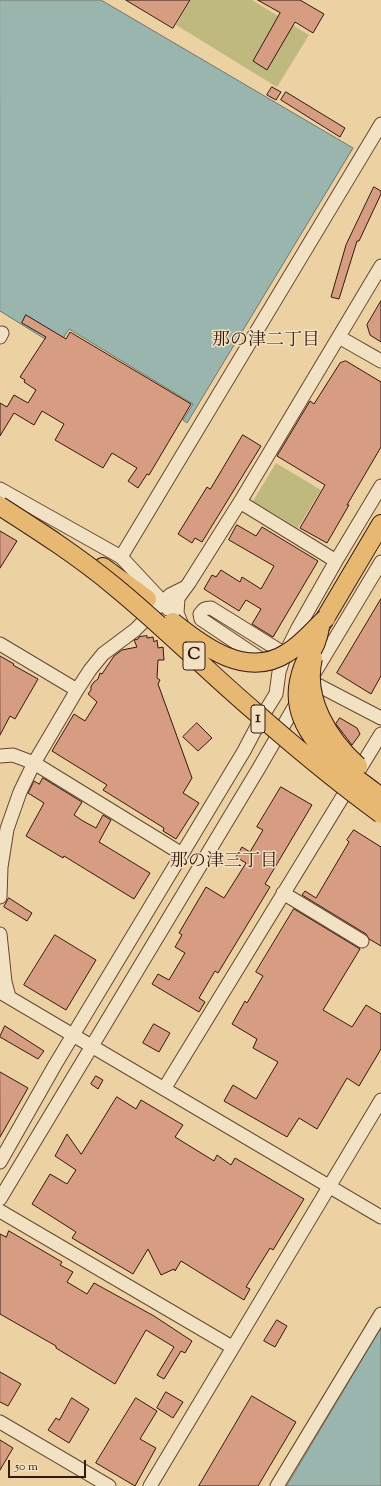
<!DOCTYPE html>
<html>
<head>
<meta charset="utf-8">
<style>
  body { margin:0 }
  #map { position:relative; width:381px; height:1486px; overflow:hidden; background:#ecd1a2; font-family:"Sorts Mill Goudy",serif }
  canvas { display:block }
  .scale { position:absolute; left:8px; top:1460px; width:78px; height:18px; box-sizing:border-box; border:2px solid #35190e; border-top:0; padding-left:5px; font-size:12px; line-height:14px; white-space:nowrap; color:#35190e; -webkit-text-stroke:3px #f3e1c3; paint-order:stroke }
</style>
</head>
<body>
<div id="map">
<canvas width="381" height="1486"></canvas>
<div class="scale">50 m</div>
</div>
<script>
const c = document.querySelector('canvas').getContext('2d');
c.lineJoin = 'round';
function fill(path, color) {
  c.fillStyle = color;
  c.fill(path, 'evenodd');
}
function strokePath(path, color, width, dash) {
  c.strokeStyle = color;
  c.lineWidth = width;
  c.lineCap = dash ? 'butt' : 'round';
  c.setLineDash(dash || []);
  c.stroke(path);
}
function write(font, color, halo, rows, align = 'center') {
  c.font = font + ' "Sorts Mill Goudy","Noto Serif JP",serif';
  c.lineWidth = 3;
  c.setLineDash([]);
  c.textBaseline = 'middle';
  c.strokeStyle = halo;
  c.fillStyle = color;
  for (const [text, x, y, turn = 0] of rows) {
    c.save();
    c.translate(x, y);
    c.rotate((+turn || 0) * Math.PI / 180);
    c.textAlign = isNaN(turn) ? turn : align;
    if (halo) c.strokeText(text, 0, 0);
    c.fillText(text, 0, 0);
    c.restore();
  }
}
const green = new Path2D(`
  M 191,0 L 252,0 L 309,35 L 277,87 L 176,25 Z
  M 276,463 L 321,490 L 298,528 L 253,501 Z`);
const water = new Path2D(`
  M 0,0 L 101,0 L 353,148 L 187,423 L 183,420 L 193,404 L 69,329 L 58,347 L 0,311 Z
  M 381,1328 L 381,1486 L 287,1486 Z`);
const building = new Path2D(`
  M 126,0 L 190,0 L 173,28 Z
  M 258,0 L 300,0 L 324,14 L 313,33 L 295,22 L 267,70 L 253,61 L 280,13 Z
  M 272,87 L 281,92 L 276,100 L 267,95 Z
  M 286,92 L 345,128 L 340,137 L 281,100 Z
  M 374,187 L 381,191 L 381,194 L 359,241 L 357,241 L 339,299 L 331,297 L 346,245 Z
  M 381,301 L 381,342 L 370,335 L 367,325 Z
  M 26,315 L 66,339 L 70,332 L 191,404 L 149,475 L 147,474 L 138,488 L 128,481 L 137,468 L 112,453 L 103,468 L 55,440 L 64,424 L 42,411 L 34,425 L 14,413 L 0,436 L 0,403 L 7,407 L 14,395 L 28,403 L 36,390 L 24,382 L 25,380 L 20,377 L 46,337 L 22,323 Z
  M 346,361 L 381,382 L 381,447 L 347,505 L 349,505 L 327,543 L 300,528 L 325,485 L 277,456 L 310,401 L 314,404 L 340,363 Z
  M 243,435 L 261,446 L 202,542 L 195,538 L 192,543 L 178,534 L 207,487 L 210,489 Z
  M 237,525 L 256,536 L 262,527 L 318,561 L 273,637 L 252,624 L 261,609 L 246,600 L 239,611 L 204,589 L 212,575 L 216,577 L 221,570 L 240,582 L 242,577 L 261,589 L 274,566 L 229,540 Z
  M 0,531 L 17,541 L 0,568 Z
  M 381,599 L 381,676 L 371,694 L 337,673 Z
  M 147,636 L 147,638 L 153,637 L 154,642 L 157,640 L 158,648 L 163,647 L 164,660 L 158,660 L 157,678 L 160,680 L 158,684 L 192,778 L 183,793 L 199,803 L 176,839 L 163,831 L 164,828 L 103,790 L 107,785 L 52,751 L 74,714 L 85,721 L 97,702 L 88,694 L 91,690 L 91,686 L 94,682 L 98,679 L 100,673 L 102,674 L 114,656 L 122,650 L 137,647 L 134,640 L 138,639 L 139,637 Z
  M 0,656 L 14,664 L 13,665 L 38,679 L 15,719 L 10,716 L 0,735 Z
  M 340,718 L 357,728 L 360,734 L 352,745 L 336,724 Z
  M 197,723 L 212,738 L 198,751 L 183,737 Z
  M 43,778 L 82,802 L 74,815 L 83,821 L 96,828 L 103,815 L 111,820 L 99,842 L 150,873 L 134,899 L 64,856 L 63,858 L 26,836 L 44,803 L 28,793 L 34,781 L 39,784 Z
  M 281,787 L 312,805 L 265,884 L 270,887 L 218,973 L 215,971 L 199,998 L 205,1002 L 199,1012 L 152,984 L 158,974 L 169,980 L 185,953 L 175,947 L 182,935 L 179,933 L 206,887 L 224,898 L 246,863 L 236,857 L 242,847 L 250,852 L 263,830 L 257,827 Z
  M 354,830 L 381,847 L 381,946 L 369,939 L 366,934 L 302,895 L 305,891 L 316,898 L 349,842 L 347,840 Z
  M 9,898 L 32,913 L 27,921 L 4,907 Z
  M 294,909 L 360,949 L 323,1010 L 352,1027 L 366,1005 L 381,1014 L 381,1049 L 359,1086 L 347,1078 L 317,1129 L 299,1118 L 287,1137 L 224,1101 L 233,1085 L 256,1099 L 278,1062 L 253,1048 L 257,1039 L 232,1024 L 245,1001 L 247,1003 L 263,976 L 256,972 Z
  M 55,935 L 96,960 L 66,1010 L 24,985 Z
  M 154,1024 L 170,1033 L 159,1052 L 143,1043 Z
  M 5,1026 L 44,1051 L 38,1059 L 0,1037 Z
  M 0,1072 L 28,1088 L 0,1137 Z
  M 96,1076 L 103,1080 L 98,1089 L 91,1084 Z
  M 117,1097 L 136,1109 L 141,1100 L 183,1125 L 175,1137 L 214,1161 L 217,1155 L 231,1165 L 235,1158 L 304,1199 L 273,1250 L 270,1248 L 246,1287 L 250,1289 L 244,1300 L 181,1261 L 175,1271 L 174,1269 L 161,1275 L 148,1249 L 133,1274 L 72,1238 L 76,1232 L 32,1204 L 50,1174 L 67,1184 L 76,1170 L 55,1156 L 67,1134 L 81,1154 Z
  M 9,1231 L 62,1262 L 60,1265 L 73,1272 L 67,1282 L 87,1294 L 94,1283 L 154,1316 L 192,1341 L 185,1353 L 181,1351 L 164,1379 L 157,1375 L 174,1347 L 146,1330 L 115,1384 L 56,1348 L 56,1346 L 0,1314 L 0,1234 L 6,1237 Z
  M 277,1320 L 287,1326 L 275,1347 L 264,1341 Z
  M 0,1372 L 21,1384 L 8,1406 L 0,1402 Z
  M 166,1392 L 183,1402 L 173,1418 L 157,1408 Z
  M 252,1396 L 296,1422 L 258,1486 L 199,1486 Z
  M 72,1398 L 89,1409 L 69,1443 L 48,1430 L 56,1418 L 59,1420 Z
  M 136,1398 L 157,1411 L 140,1439 L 156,1448 L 135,1486 L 96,1463 Z
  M 0,1440 L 13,1448 L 0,1470 Z`);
const minor = new Path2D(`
  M 0,337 L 2,333
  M 339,337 L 381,361
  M 0,489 L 121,557 L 163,602 L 168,609
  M 240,502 L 336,561
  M 121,557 L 381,124
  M 184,630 L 177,613 L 178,598 L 189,583 L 240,502 L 381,266
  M 0,644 L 77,690
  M 265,662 L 201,619 L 200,614 C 203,609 205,608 211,608 L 285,654
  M 312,677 L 381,562
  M 310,681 L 381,718
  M 0,756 L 13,755 L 34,763 L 182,854
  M 283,893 L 362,941
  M 0,897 L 1,867 L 7,829 L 20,792 L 34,763 L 77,690 L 90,670 L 103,654 L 135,630 L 170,595 L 184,588
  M 0,934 L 5,982 L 9,997
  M 0,992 L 381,1217
  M 164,1089 L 381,734
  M 0,1162 L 55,1065 L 244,751 L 263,715 L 276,694 L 279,672 L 285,654 L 298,628 L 336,561 L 381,486
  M 0,1199 L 259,768 L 300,697
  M 0,1211 L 232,1347
  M 0,1422 L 109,1486
  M 150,1486 L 381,1100
  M 277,1486 L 381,1314`);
const highway = new Path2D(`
  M 103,567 L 147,599
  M 320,627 L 381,524`);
const highwayBridge = new Path2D(`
  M 0,506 C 39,531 78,556 114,586 C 163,626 206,670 254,711 C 295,747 337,782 381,814
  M 173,622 C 204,647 247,679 287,653 C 302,644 313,630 326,618
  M 320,627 C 319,631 319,635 317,639 C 316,645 312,650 309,655 C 304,663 301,672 299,681 C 288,735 345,769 381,797
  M 313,658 C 303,699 329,740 358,766`);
const shields = [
  [194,656,22],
  [258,719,14]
];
const shieldNames = [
  ["C",194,656],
  ["1",258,719]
];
const neighbourhoodNames = [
  ["那の津二丁目",266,342],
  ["那の津三丁目",224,863]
];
fill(green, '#c0b97f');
fill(water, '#9ab5ad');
strokePath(water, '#72776d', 1);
fill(building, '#d69d83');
strokePath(building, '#35190e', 1);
strokePath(minor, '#634733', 15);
strokePath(highway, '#35190e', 20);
strokePath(minor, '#f3e1c3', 13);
strokePath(highway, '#e6b871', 18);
strokePath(highwayBridge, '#35190e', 20, []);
strokePath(highwayBridge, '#e6b871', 18);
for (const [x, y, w] of shields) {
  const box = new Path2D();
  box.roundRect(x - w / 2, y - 14, w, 28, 3);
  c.fillStyle = '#f3e1c3';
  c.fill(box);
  strokePath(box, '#35190e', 1);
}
write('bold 16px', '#35190e', null, shieldNames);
write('18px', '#35190e', '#f3e1c3', neighbourhoodNames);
</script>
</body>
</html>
